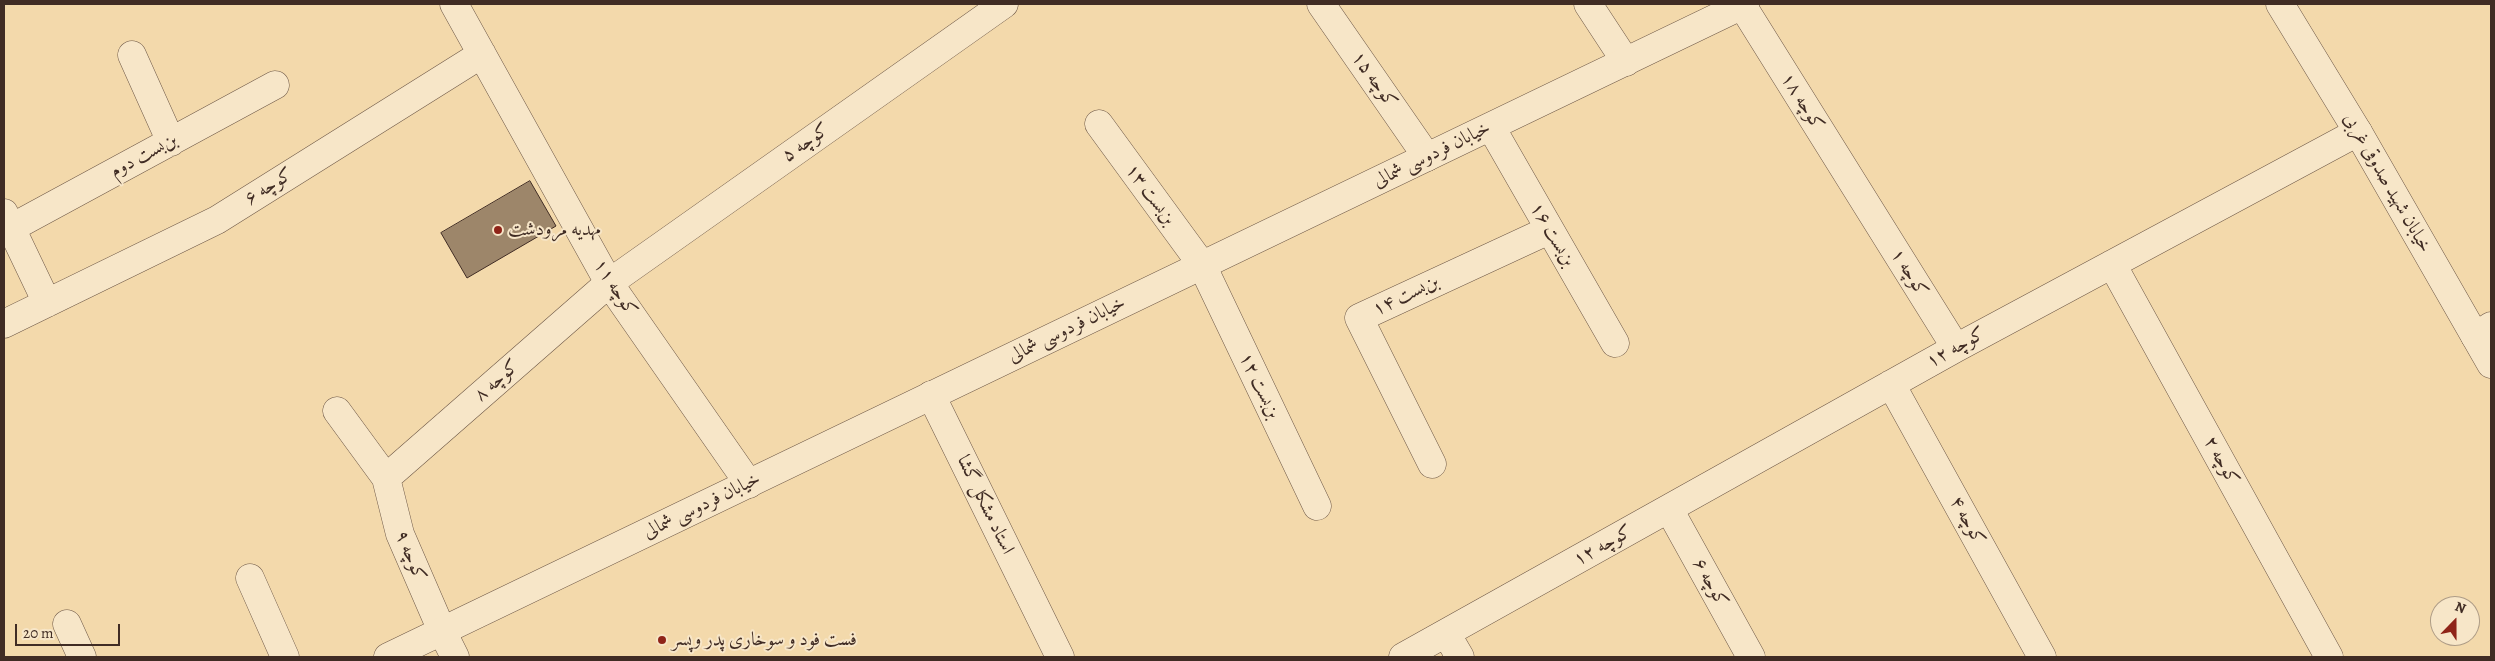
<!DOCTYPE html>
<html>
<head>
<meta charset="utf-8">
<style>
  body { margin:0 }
  #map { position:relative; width:2495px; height:661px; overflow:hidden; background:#f3d9ab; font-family:Alegreya,serif }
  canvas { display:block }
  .frame { position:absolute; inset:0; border:5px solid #402c24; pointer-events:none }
  .north { position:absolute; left:2430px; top:596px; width:50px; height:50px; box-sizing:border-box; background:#f7e6c8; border:1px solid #ae9c86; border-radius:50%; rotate:22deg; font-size:14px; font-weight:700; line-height:20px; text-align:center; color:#402c24 }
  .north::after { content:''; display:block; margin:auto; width:18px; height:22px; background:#8f2418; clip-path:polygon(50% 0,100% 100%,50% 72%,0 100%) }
  .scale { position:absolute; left:15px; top:624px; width:105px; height:22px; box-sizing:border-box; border:2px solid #402c24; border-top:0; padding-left:6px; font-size:15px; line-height:18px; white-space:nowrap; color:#402c24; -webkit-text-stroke:4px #f7e6c8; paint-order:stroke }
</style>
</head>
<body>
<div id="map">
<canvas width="2495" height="661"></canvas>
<div class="frame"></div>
<div class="north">N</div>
<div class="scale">20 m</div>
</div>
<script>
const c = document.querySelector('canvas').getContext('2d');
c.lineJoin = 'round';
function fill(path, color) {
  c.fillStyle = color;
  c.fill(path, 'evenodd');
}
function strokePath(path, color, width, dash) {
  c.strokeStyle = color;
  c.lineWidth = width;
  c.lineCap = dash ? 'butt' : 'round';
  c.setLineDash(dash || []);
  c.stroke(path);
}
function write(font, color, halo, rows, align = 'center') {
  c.font = font + ' Alegreya,Amiri,serif';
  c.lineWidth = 4;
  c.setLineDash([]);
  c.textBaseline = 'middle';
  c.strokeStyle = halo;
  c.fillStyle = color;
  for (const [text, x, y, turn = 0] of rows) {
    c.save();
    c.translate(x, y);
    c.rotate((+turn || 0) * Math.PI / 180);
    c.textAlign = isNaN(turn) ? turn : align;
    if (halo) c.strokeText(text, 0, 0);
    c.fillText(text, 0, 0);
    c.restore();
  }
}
const building = new Path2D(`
  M 530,181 L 556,226 L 467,278 L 441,233 Z`);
const minor = new Path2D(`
  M 454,4 L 609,283 L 749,484
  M 1321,4 L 1427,157
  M 1588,4 L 1626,62
  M 1742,5 L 1956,348
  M 132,55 L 171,142
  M 1099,124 L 1202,265 L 1317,506
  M 1491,127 L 1615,343
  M 4,213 L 47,303
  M 13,227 L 275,85
  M 2112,264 L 2329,657
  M 4,324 L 217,220 L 482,54
  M 2475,336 L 2491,326
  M 1891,384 L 2042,657
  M 931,395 L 1060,657
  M 337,411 L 386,478 L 400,534 L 442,631
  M 1432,464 L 1359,318 L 1549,230
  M 386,478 L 609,283 L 1004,4
  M 1669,509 L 1751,657
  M 250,578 L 285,657
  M 67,624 L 82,657
  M 1446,633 L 1460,657
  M 1403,657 L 1956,348 L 2358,132`);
const tertiary = new Path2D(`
  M 2280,4 L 2358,132 L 2491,364
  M 442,631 L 455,657
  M 388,657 L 1745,4`);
const markers = [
  [498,230,5,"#8f2418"],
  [662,640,5,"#8f2418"]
];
const streetNames = [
  ["کوچه ۱۵",1374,80,55],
  ["کوچه ۱۸",1802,102,58],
  ["کوچه ۵",806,143,-35],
  ["خیابان فردوسی شمالی",1432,155,-26],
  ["بن‌بست دوم",144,156,-28],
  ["خیابان شهید صدوقی غربی",2387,183,60],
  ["کوچه ۶",269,187,-32],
  ["بن‌بست ۱۳",1150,195,54],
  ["بن‌بست ۱۶",1552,235,60],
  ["کوچه ۱",1909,273,58],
  ["کوچه ۱۱",615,288,57],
  ["بن‌بست ۱۴",1406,296,-25],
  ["خیابان فردوسی شمالی",1067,330,-26],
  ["کوچه ۱۲",1956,348,-29],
  ["کوچه ۸",497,381,-41],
  ["بن‌بست ۱۲",1259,386,65],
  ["کوچه ۲",2221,461,61],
  ["استاد مشکل گشا",985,505,64],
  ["خیابان فردوسی شمالی",702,506,-26],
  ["کوچه ۴",1967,521,61],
  ["کوچه ۱۲",1603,546,-29],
  ["کوچه ۹",410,556,68],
  ["کوچه ۶",1710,583,61]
];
const poiNames = [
  ["مهدیه مرودشت",508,230],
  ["فست فود و سوخاری پدر وپسر",672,640]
];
fill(building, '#9d866a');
strokePath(building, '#402c24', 1);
strokePath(minor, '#6d5746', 29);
strokePath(tertiary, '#6d5746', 29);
strokePath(minor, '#f7e6c8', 28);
strokePath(tertiary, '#f7e6c8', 28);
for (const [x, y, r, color] of markers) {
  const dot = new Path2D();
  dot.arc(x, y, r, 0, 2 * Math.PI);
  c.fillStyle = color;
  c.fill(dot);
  strokePath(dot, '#f7e6c8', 2);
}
write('19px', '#402c24', '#f7e6c8', streetNames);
write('19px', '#402c24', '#f7e6c8', poiNames, 'left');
</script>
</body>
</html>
